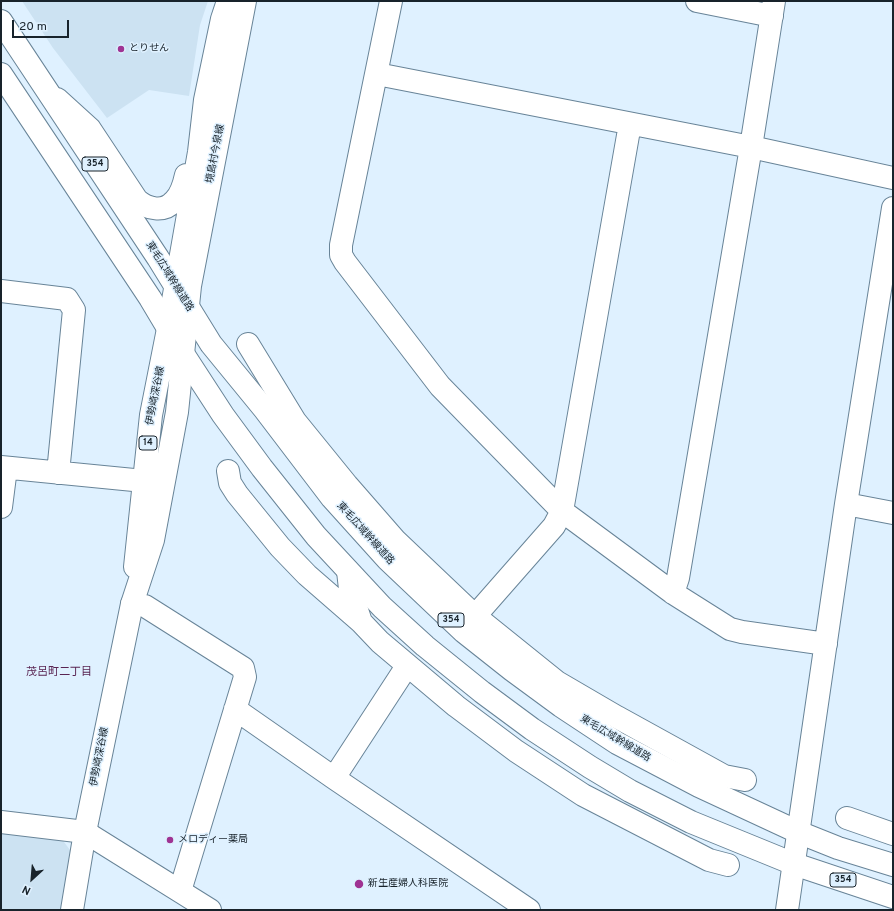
<!DOCTYPE html>
<html>
<head>
<meta charset="utf-8">
<style>
  body { margin:0 }
  #map { position:relative; width:894px; height:911px; overflow:hidden; background:#dff1ff; font-family:Overpass,sans-serif }
  canvas { display:block }
  .frame { position:absolute; inset:0; border:2px solid #18232b; pointer-events:none }
  .north { position:absolute; left:12px; top:859px; width:40px; height:40px; -webkit-text-stroke:3px #dff1ff; paint-order:stroke; rotate:206deg; font-size:11px; font-weight:700; line-height:16px; text-align:center; color:#18232b }
  .north::after { content:''; display:block; margin:auto; width:14px; height:18px; background:#18232b; clip-path:polygon(50% 0,100% 100%,50% 72%,0 100%) }
  .scale { position:absolute; left:12px; top:20px; width:57px; height:18px; box-sizing:border-box; border:2px solid #18232b; border-top:0; padding-left:5px; font-size:12px; line-height:14px; white-space:nowrap; color:#18232b; -webkit-text-stroke:3px #dff1ff; paint-order:stroke }
</style>
</head>
<body>
<div id="map">
<canvas width="894" height="911"></canvas>
<div class="frame"></div>
<div class="north">N</div>
<div class="scale">20 m</div>
</div>
<script>
const c = document.querySelector('canvas').getContext('2d');
c.lineJoin = 'round';
function fill(path, color) {
  c.fillStyle = color;
  c.fill(path, 'evenodd');
}
function strokePath(path, color, width, dash) {
  c.strokeStyle = color;
  c.lineWidth = width;
  c.lineCap = dash ? 'butt' : 'round';
  c.setLineDash(dash || []);
  c.stroke(path);
}
function write(font, color, halo, rows, align = 'center') {
  c.font = font + ' Overpass,"Noto Sans JP",sans-serif';
  c.lineWidth = 3;
  c.setLineDash([]);
  c.textBaseline = 'middle';
  c.strokeStyle = halo;
  c.fillStyle = color;
  for (const [text, x, y, turn = 0] of rows) {
    c.save();
    c.translate(x, y);
    c.rotate((+turn || 0) * Math.PI / 180);
    c.textAlign = isNaN(turn) ? turn : align;
    if (halo) c.strokeText(text, 0, 0);
    c.fillText(text, 0, 0);
    c.restore();
  }
}
const built = new Path2D(`
  M 22,1 L 208,1 L 200,25 L 189,96 L 149,90 L 107,118 L 53,48 Z
  M 1,828 L 58,834 L 73,854 L 64,910 L 1,910 Z`);
const minor = new Path2D(`
  M 391,1 L 341,245 L 341,255 L 345,262 L 440,386 L 562,511 L 673,593 L 730,629 L 742,632 L 826,644
  M 697,1 L 772,16
  M 377,74 L 751,147 L 893,178
  M 1,291 L 67,299 L 74,310 L 58,473
  M 248,344 L 295,421 L 347,485 L 395,540 L 475,616 L 557,682 L 617,717 L 724,776 L 745,780
  M 1,467 L 144,481
  M 228,471 L 230,483 L 237,494 L 280,547 L 307,575 L 361,622 L 380,642 L 456,706 L 516,751 L 583,795 L 709,860 L 728,865
  M 846,504 L 893,513
  M 1,507 L 6,468
  M 348,571 L 350,589 L 361,622
  M 673,593 L 678,578 L 751,147 L 774,1
  M 132,604 L 145,606 L 243,668 L 245,677 L 180,891
  M 475,616 L 554,526 L 562,511 L 630,124
  M 235,709 L 334,778 L 529,910
  M 334,778 L 407,666
  M 847,818 L 893,834
  M 1,822 L 85,832 L 210,910
  M 787,910 L 846,504 L 893,208`);
const major = new Path2D(`
  M 57,99 L 90,129 L 137,200 C 147,209 164,213 174,201 C 181,195 184,184 186,175
  M 135,567 L 151,415 L 168,329 L 199,152 L 205,100 L 222,19 L 228,1
  M 72,910 L 85,832 L 132,604 L 153,540 L 177,412 L 190,286 L 245,1`);
const highway = new Path2D(`
  M 1,21 L 158,258 L 211,344 L 265,410 L 332,498 L 387,559 L 464,632 L 512,670 L 561,706 L 617,743 L 699,786 L 798,832 L 838,848 L 893,865
  M 1,74 L 150,298 L 184,355 L 223,415 L 262,468 L 316,536 L 382,607 L 425,646 L 482,692 L 532,729 L 590,767 L 630,791 L 691,822 L 794,864 L 893,897`);
const markers = [
  [121,49,4,"#9f3393"],
  [170,840,4,"#9f3393"],
  [359,884,5,"#9f3393"]
];
const shields = [
  [95,164,26],
  [148,443,18],
  [451,620,26],
  [843,880,26]
];
const shieldNames = [
  ["354",95,164],
  ["14",148,443],
  ["354",451,620],
  ["354",843,880]
];
const poiNames = [
  ["とりせん",129,49],
  ["メロディー薬局",178,840],
  ["新生産婦人科医院",368,884]
];
const streetNames = [
  ["境島村今泉線",216,154,-79],
  ["東毛広域幹線道路",169,277,58],
  ["伊勢崎深谷線",156,396,-79],
  ["東毛広域幹線道路",365,534,48],
  ["東毛広域幹線道路",615,739,31],
  ["伊勢崎深谷線",100,757,-79]
];
const neighbourhoodNames = [
  ["茂呂町二丁目",59,673]
];
fill(built, '#cce2f2');
strokePath(minor, '#688498', 24);
strokePath(major, '#688498', 24);
strokePath(highway, '#688498', 24);
strokePath(minor, '#fff', 22);
strokePath(major, '#fff', 22);
strokePath(highway, '#fff', 22);
for (const [x, y, r, color] of markers) {
  const dot = new Path2D();
  dot.arc(x, y, r, 0, 2 * Math.PI);
  c.fillStyle = color;
  c.fill(dot);
  strokePath(dot, '#dff1ff', 1.5);
}
for (const [x, y, w] of shields) {
  const box = new Path2D();
  box.roundRect(x - w / 2, y - 7, w, 14, 3);
  c.fillStyle = '#dff1ff';
  c.fill(box);
  strokePath(box, '#18232b', 1);
}
write('bold 9px', '#18232b', null, shieldNames);
write('10px', '#18232b', '#dff1ff', poiNames, 'left');
write('10px', '#18232b', '#dff1ff', streetNames);
write('11px', '#592452', '#dff1ff', neighbourhoodNames);
</script>
</body>
</html>
